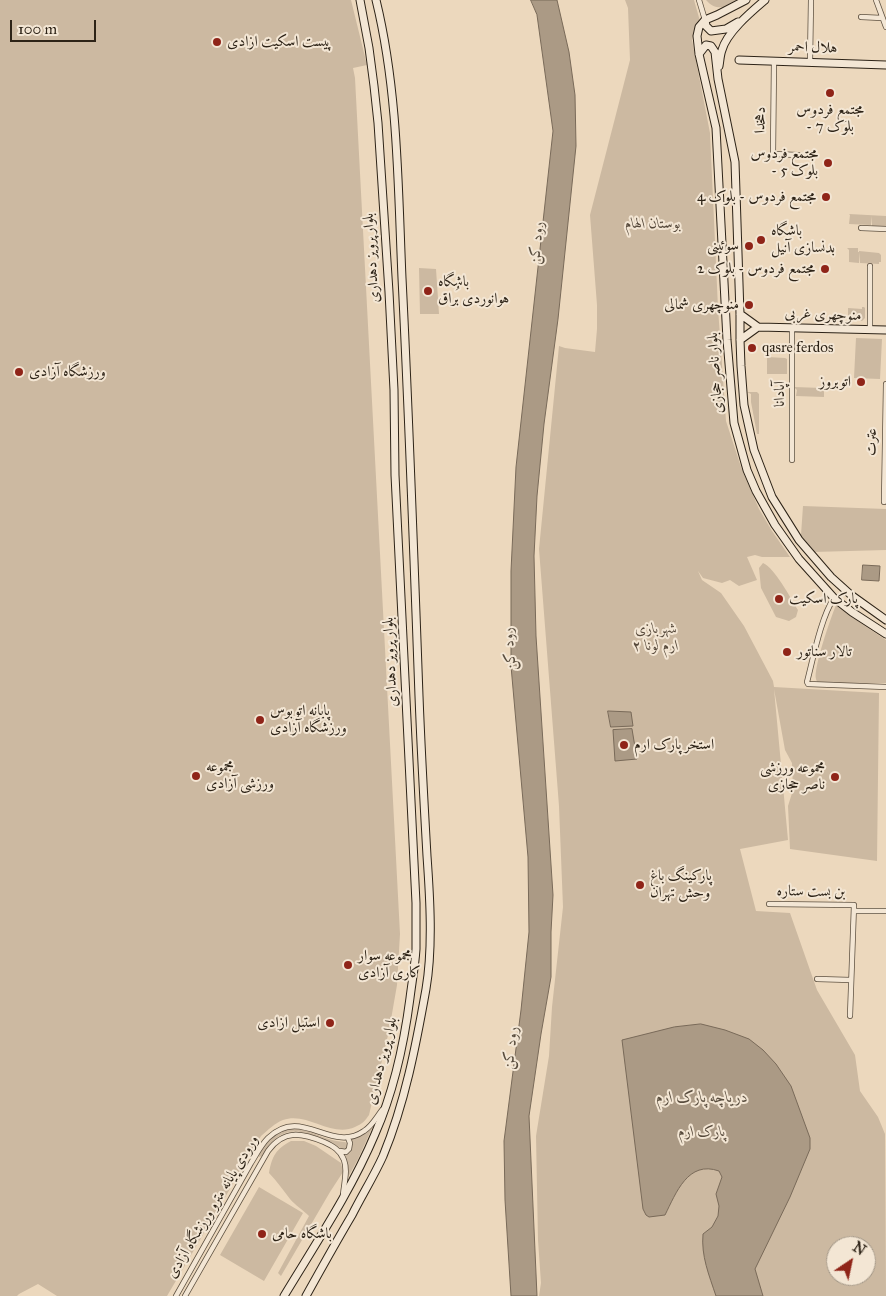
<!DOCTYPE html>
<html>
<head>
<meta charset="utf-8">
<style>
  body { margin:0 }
  #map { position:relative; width:886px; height:1296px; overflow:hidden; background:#ecd8bd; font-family:"IM FELL Great Primer",serif }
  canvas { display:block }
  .north { position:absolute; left:826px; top:1236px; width:50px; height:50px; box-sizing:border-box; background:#f3e6d4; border:1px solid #a49888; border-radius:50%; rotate:34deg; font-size:14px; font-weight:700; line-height:20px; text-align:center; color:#2d2317 }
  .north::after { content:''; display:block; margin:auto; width:18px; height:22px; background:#8f2418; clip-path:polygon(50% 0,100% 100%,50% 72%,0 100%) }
  .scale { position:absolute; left:10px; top:20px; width:86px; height:22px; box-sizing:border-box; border:2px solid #2d2317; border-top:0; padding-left:6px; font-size:15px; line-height:18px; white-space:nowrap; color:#2d2317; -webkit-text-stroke:4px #f3e6d4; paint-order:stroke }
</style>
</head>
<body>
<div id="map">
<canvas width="886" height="1296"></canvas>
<div class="north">N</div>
<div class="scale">100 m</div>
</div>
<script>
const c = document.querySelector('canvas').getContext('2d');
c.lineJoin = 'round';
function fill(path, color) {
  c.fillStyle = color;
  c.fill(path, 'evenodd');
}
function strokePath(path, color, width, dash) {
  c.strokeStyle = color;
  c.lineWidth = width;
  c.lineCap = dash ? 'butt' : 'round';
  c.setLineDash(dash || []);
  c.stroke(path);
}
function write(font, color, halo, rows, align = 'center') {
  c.font = font + ' "IM FELL Great Primer",Amiri,serif';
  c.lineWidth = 4;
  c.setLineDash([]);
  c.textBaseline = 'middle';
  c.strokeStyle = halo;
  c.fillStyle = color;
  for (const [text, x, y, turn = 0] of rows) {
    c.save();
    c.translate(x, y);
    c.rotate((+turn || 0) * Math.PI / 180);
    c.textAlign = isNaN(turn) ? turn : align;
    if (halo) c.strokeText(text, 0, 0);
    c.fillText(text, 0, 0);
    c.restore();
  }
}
const green = new Path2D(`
  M 0,0 L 351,0 L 367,65 L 353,68 L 355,78 L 400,934 L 397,985 L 389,1031 L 369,1115 C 365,1121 362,1124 355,1127 C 331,1138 307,1111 283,1120 C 275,1123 268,1130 261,1136 L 167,1296 L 57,1296 L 38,1284 L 19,1294 L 17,1296 L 0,1296 Z
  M 625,0 L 694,0 L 700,21 L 694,30 L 692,40 L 710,133 L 718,308 L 726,421 L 741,467 L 759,509 L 772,531 L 790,557 L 762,557 L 755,555 L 747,557 L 757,580 L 739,586 L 730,580 L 722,583 L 703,578 L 698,571 L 702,580 L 721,593 L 744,626 L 773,681 L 774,687 L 879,693 L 877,861 L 790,849 L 788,806 L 793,790 L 792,763 L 785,750 L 774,689 L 788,840 L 740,849 L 756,911 L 790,913 L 817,990 L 855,1055 L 860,1091 L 878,1117 L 885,1134 L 886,1296 L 539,1296 L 541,1283 L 538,1240 L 536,1136 L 549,1056 L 552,1007 L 563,907 L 559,806 L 539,549 L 559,346 L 565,348 L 595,352 L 597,329 L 597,305 L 590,215 L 630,60 L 628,8 ZM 836,1246 L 866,1246 L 866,1276 L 836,1276 Z
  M 706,0 L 742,0 C 729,6 717,13 706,0 Z
  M 849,214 L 886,216 L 886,228 L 872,227 L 872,216 L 871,225 L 849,224 L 850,215 Z
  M 847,248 L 858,248 L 858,252 L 859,252 L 859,251 L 879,253 L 881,255 L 881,262 L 879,262 L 879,264 L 860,263 L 860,252 L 859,263 L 849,262 L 849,250 Z
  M 419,268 L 436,269 L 439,314 L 420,314 Z
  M 862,307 L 864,307 L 865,308 L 865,318 L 862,321 L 848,320 L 848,308 L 862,309 Z
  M 856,338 L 882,339 L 880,379 L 854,378 Z
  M 767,357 L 785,358 L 787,359 L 787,374 L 767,374 Z
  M 794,387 L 822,388 L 824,390 L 824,397 L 796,396 L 797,390 Z
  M 747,392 L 757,392 L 759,394 L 759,434 L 757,434 L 751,402 L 751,394 Z
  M 803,506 L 886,509 L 886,550 L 813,552 L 801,535 Z
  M 763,563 C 775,568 791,599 798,610 L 796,617 L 789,621 L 776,617 L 761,588 L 759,568 Z
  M 836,605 L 865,626 L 886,640 L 886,683 L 818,683 C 817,681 816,680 816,679 C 813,669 831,617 836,605 Z
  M 374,1124 L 358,1159 L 346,1181 L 347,1168 L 345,1155 L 346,1154 L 350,1152 C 353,1147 353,1144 351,1139 L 364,1134 Z
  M 288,1129 C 307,1128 315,1135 332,1140 C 338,1142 343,1141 348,1143 L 347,1150 L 343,1150 C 337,1145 329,1142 322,1139 C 293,1126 278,1129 262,1156 L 259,1157 C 261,1143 275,1133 288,1129 Z
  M 291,1141 L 304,1141 L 316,1146 L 341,1163 L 343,1172 L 330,1192 L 281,1276 L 278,1273 L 309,1216 C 303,1210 295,1205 290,1199 C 283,1190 277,1181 269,1173 C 272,1156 276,1149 291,1141 Z
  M 259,1187 L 303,1213 L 264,1281 L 220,1255 Z`);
const water = new Path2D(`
  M 531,0 L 557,0 L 569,52 L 575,95 L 576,146 L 558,319 L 544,424 L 537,496 L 534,556 L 536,636 L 553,895 L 551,932 L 551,977 L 541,1034 L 529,1116 L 537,1296 L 511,1296 L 505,1200 L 504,1141 L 521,1010 L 529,932 L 528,857 L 511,666 L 511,571 L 516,467 L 553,131 L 537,15 Z
  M 863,565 L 880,566 L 879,581 L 862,580 Z
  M 608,711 L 631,712 L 633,726 L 611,727 Z
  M 632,729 L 637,759 L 615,761 L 613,730 Z
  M 701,1024 L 725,1030 L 749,1039 L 763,1050 L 776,1064 L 791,1086 L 810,1138 L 810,1149 L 790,1197 L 755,1269 L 763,1296 L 716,1296 C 709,1275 701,1256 703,1234 L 712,1227 L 718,1216 L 719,1206 L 716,1194 L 722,1177 L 719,1171 C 688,1160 676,1193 665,1215 L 649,1217 L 646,1215 L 643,1209 L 622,1040 L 674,1027 Z`);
const street = new Path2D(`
  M 699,0 L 705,20
  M 876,0 L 886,27
  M 861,17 L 882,18
  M 774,61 L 773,154 L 798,155
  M 810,62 L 811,0
  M 861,228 L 886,229
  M 870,266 L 870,330
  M 792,460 L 792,328
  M 884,502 L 886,384
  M 834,598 C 821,617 813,659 807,682 L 808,684 L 886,687
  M 769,904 L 854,905 L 850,1016
  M 854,911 L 886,911
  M 817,979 L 851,980
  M 340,1151 L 346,1152 L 349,1149 L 350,1143 L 348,1138
  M 176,1296 L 251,1163 C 256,1155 261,1145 268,1138 C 302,1105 331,1154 364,1131 C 372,1126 376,1118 382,1110
  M 185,1296 L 268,1151 C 284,1129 302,1133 324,1142 C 333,1146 340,1150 344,1160 C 348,1171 344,1183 343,1195`);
const secondary = new Path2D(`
  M 746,0 L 717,15 L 705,20 L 699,27 L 697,36 L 699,54 L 716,128 L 727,340 L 734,423 L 747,470 L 756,491 L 775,525 L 799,559 L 834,598 L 852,612 L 886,634
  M 705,20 L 706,26 L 711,31 L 726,29 L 738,22
  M 699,54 L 706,45 L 711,46 L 715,52 L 718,79 L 735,162 L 740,314 L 740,340 L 741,366 L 744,405 L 754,450 L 772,497 L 799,540 L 831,577 L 851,595 L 886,620
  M 739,60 L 886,65
  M 719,66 C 720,61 720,55 722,50 C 727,32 751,12 765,0
  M 740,314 L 758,327
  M 758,327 L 886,330
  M 740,340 L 758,327
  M 284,1296 C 316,1243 351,1191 375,1134 C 394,1091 404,1044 410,998 C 412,982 415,965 416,949 C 416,934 416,918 416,903 L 395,475 L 394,390 L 389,292 L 378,123 L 374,86 L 369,48 L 360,0
  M 306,1296 C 321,1269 336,1242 352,1215 C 362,1195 374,1176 383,1156 C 405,1103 416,1045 426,989 C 433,948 430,898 427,856 C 424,803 421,750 419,696 C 414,557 409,417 402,278 C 398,185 398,90 376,0`);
const markers = [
  [217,42,5,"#8f2418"],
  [830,93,5,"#8f2418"],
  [828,163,5,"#8f2418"],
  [826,197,5,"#8f2418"],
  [761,240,5,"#8f2418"],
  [749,246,5,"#8f2418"],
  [825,269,5,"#8f2418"],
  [428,291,5,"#8f2418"],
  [749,305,5,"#8f2418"],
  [752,348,5,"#8f2418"],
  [19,372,5,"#8f2418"],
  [861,382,5,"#8f2418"],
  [779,599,5,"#8f2418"],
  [787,652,5,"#8f2418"],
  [260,720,5,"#8f2418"],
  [624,745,5,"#8f2418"],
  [196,776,5,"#8f2418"],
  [835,777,5,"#8f2418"],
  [640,885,5,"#8f2418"],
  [348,965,5,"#8f2418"],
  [330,1023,5,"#8f2418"],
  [262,1234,5,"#8f2418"]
];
const poiNames = [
  ["پیست اسکیت ازادی",227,42],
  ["مجتمع فردوس",830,110,"center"],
  ["- بلوک 7",830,127,"center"],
  ["مجتمع فردوس",818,154,"right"],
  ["- بلوک 5",818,171,"right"],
  ["مجتمع فردوس - بلوک 4",816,197,"right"],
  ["باشگاه",771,231],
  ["بدنسازی آنیل",771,248],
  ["سوئینی",739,246,"right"],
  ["مجتمع فردوس - بلوک 2",815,269,"right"],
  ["باشگاه",438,282],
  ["هوانوردی بُراق",438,299],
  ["منوچهری شمالی",739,305,"right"],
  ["qasre ferdos",762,348],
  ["ورزشگاه آزادی",29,372],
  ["اتوبروز",851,382,"right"],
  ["پارک اسکیت",789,599],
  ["تالار سناتور",797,652],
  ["پایانه اتوبوس",270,711],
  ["ورزشگاه آزادی",270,728],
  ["استخر پارک ارم",634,745],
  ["مجموعه",206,767],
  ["ورزشی آزادی",206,784],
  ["مجموعه ورزشی",825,768,"right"],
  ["ناصر حجازی",825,785,"right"],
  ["پارکینگ باغ",650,876],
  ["وحش تهران",650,893],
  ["مجموعه سوار",358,956],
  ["کاری آزادی",358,973],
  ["استبل ازادی",320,1023,"right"],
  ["باشگاه حامی",272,1234]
];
const streetNames = [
  ["هلال احمر",813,48,2],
  ["دهخدا",761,120,-89],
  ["بلوار پرویز دهداری",372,258,-94],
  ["منوچهری غربی",823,315,2],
  ["بلوار ناصر حجازی",716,373,-94],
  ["آپادانا",780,394,-90],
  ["عترت",872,442,-89],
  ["بلوار پرویز دهداری",391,662,-93],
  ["بن بست ستاره",811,892,1],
  ["بلوار پرویز دهداری",382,1061,-76],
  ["ورودی پایانه مترو ورزشگاه آزادی",213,1207,-59]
];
const parkNames = [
  ["بوستان الهام",653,224],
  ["شهربازی",656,629],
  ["ارم لونا ۲",656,646],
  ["پارک ارم",702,1132]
];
const waterNames = [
  ["رود کن",537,243,-84],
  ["رود کن",510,649,-95],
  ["رود کن",511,1048,-83],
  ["دریاچه پارک ارم",702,1098]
];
fill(green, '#ccb9a1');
fill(water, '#ab9a85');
strokePath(water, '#796a59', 1);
strokePath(street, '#5d5040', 6);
strokePath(secondary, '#2d2317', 9);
strokePath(street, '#f3e6d4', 4.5);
strokePath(secondary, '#f3e6d4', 7);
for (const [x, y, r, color] of markers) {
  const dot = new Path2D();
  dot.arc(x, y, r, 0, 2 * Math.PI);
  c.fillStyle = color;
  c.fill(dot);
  strokePath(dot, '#f3e6d4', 2);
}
write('15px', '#2d2317', '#f3e6d4', poiNames, 'left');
write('15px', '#2d2317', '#f3e6d4', streetNames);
write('italic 15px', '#55483a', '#f3e6d4', parkNames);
write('italic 16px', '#594d3e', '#f3e6d4', waterNames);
</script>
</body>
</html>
